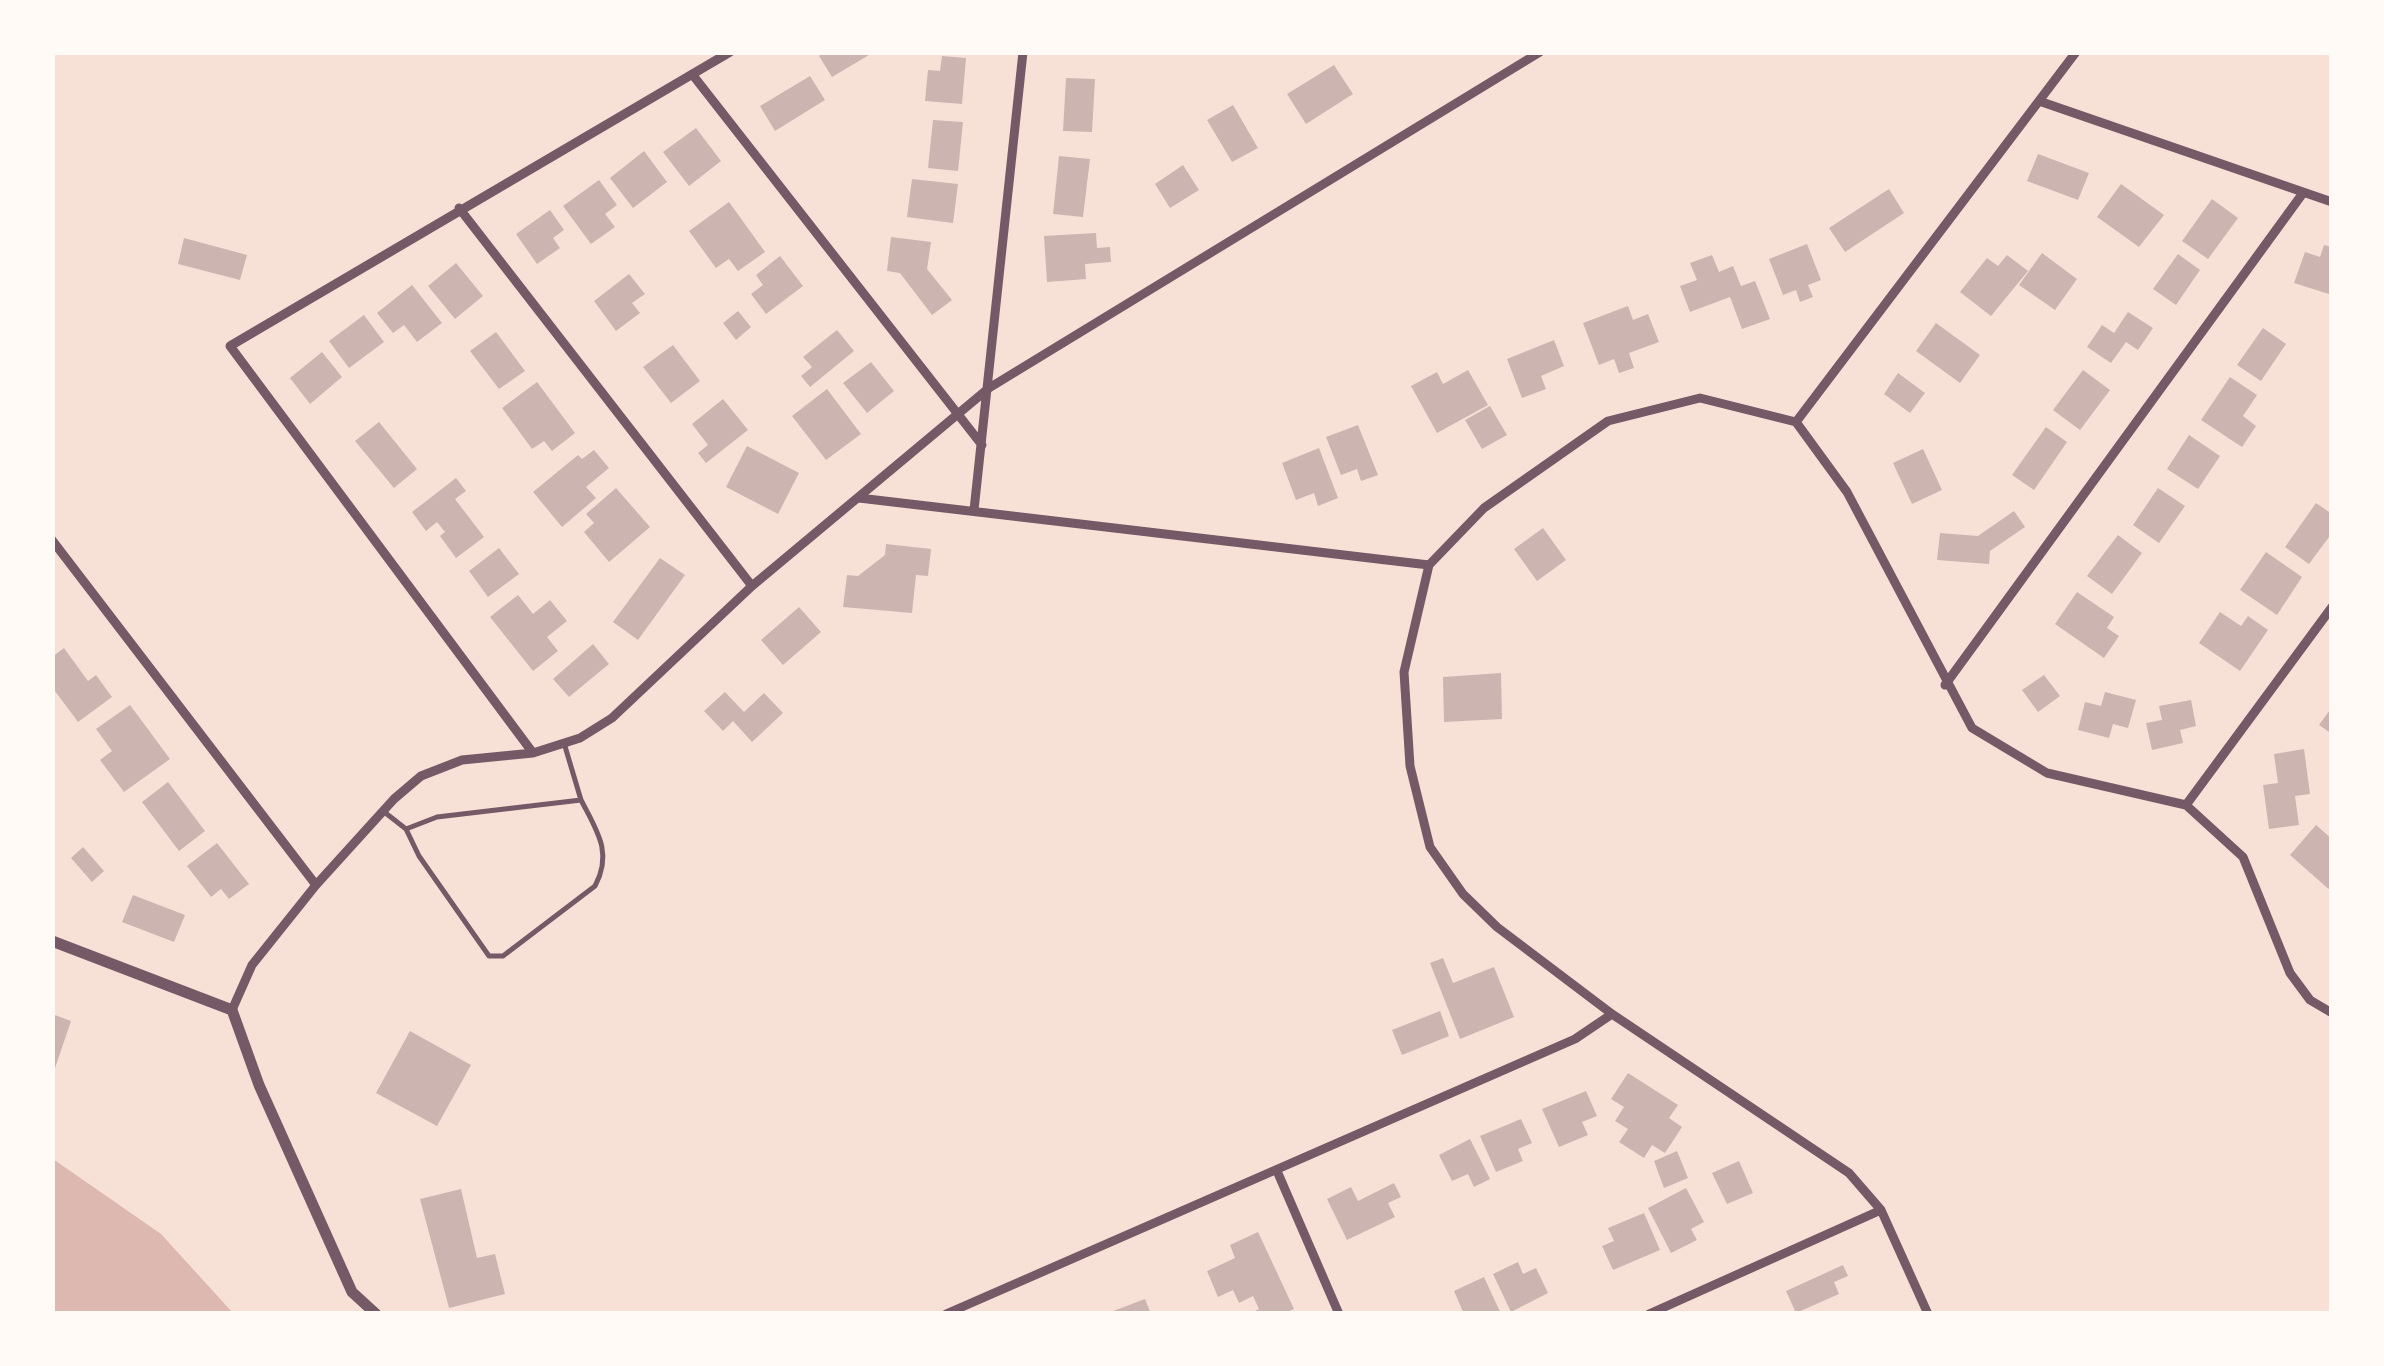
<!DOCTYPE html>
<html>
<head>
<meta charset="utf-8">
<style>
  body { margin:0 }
  #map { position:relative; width:2384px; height:1366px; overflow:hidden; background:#f7e1d7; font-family:Poppins,sans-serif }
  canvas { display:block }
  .frame { position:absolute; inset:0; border:55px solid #fffaf5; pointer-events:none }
</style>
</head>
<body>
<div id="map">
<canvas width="2384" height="1366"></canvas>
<div class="frame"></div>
</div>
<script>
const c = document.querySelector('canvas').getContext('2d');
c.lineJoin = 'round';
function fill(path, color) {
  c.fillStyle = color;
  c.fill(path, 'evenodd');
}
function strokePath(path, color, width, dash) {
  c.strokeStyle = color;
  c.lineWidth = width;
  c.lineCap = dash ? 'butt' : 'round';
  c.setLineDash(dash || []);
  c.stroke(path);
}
const water = new Path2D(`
  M 53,1159 L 161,1234 L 233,1313 L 53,1313 Z`);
const building = new Path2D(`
  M 824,52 L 868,52 L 869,55 L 832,77 L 819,56 Z
  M 942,56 L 966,58 L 962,104 L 925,101 L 928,70 L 940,71 Z
  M 1334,65 L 1353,94 L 1306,124 L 1287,94 Z
  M 810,76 L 825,100 L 775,131 L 760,106 Z
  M 1066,78 L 1095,79 L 1092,132 L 1063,131 Z
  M 1233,105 L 1258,148 L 1232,162 L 1207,120 Z
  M 933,120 L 963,122 L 958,171 L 928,168 Z
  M 696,128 L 721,161 L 689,186 L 663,152 Z
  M 644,151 L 667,182 L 633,208 L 610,178 Z
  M 2038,154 L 2089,173 L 2078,200 L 2027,181 Z
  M 1059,156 L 1090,159 L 1083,217 L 1053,214 Z
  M 1183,165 L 1199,190 L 1170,208 L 1155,184 Z
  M 912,179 L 958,184 L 953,223 L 907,217 Z
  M 599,180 L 617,205 L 605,214 L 615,227 L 591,244 L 563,206 Z
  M 2121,184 L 2164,215 L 2139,247 L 2097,217 Z
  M 1889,189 L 1904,213 L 1845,252 L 1829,228 Z
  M 2212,199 L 2238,218 L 2208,259 L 2182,241 Z
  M 729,202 L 765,252 L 738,271 L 729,259 L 716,268 L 689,231 Z
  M 550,210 L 564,230 L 553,238 L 560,248 L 537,264 L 516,234 Z
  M 1096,233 L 1097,248 L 1110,247 L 1111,262 L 1085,264 L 1086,279 L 1047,282 L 1044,236 Z
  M 891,237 L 931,242 L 927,269 L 952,300 L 932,315 L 900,273 L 887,271 Z
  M 184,238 L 247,255 L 240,280 L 178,264 Z
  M 1807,244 L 1821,280 L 1808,285 L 1813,297 L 1800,302 L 1796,290 L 1783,295 L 1769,259 Z
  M 2324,245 L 2332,247 L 2332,295 L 2294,283 L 2305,252 L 2320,257 Z
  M 2042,253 L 2077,279 L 2055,310 L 2019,285 Z
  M 2178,254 L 2200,270 L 2176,305 L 2153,289 Z
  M 1712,255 L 1719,272 L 1733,266 L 1741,286 L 1755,281 L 1770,319 L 1742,329 L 1730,297 L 1690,312 L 1680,286 L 1697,280 L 1690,263 Z
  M 2007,255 L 2028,271 L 1991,316 L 1960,292 L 1987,258 L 1998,266 Z
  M 780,256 L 803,286 L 766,314 L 751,294 L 763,285 L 756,275 Z
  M 456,263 L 483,296 L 455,319 L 428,286 Z
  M 629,274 L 645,294 L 632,303 L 640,313 L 616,331 L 594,301 Z
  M 412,285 L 442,323 L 417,342 L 404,325 L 393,333 L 377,313 Z
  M 1628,306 L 1633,320 L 1648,314 L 1659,342 L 1629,353 L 1634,368 L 1619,373 L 1614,359 L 1599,365 L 1583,323 Z
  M 738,311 L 751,327 L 736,340 L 723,323 Z
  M 2128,312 L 2153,328 L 2138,350 L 2126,342 L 2111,363 L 2087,347 L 2102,325 L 2114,333 Z
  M 364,315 L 384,342 L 349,368 L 329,341 Z
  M 1936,323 L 1980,355 L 1960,383 L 1916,351 Z
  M 2263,328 L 2286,344 L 2261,381 L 2237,365 Z
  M 837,330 L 854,351 L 810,387 L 801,376 L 812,367 L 803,357 Z
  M 496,332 L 525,371 L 499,389 L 470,351 Z
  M 1554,340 L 1564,366 L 1541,376 L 1546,389 L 1522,398 L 1507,359 Z
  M 673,345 L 700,381 L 671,403 L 643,367 Z
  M 322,352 L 342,377 L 310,404 L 290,378 Z
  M 871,362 L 894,391 L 867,413 L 843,383 Z
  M 1468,370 L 1488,405 L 1437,433 L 1411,386 L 1437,372 L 1443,384 Z
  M 2083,370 L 2110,390 L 2080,430 L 2053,410 Z
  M 1898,373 L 1925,393 L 1910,413 L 1884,394 Z
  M 2230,377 L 2257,395 L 2243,416 L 2256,426 L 2242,447 L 2201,420 Z
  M 537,382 L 575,433 L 552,451 L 544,441 L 532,449 L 502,408 Z
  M 827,389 L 861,434 L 826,460 L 792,416 Z
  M 723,399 L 748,430 L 706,463 L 698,453 L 708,445 L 692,424 Z
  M 1490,406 L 1507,435 L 1482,449 L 1465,420 Z
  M 379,422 L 417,469 L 394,488 L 355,441 Z
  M 1358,425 L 1378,475 L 1361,481 L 1357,469 L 1341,475 L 1326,437 Z
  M 2046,427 L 2067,442 L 2034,490 L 2012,475 Z
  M 2189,435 L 2220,456 L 2198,489 L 2167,469 Z
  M 747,446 L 799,473 L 778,514 L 726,487 Z
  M 1319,448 L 1338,498 L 1318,506 L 1314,493 L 1296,500 L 1282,463 Z
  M 1923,449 L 1942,490 L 1912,504 L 1893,463 Z
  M 594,450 L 609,468 L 586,487 L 596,498 L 562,527 L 533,492 L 578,455 L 582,459 Z
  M 456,478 L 466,491 L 455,499 L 484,537 L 456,558 L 440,536 L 445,532 L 437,522 L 426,531 L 412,512 Z
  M 616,488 L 650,527 L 609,562 L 584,532 L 594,523 L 586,514 Z
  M 2158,488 L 2185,506 L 2159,543 L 2133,525 Z
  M 2316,503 L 2332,514 L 2332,533 L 2309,564 L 2285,547 Z
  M 2014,511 L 2025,527 L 1990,551 L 1989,564 L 1937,560 L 1940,533 L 1978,536 Z
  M 1543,528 L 1566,560 L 1537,581 L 1514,549 Z
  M 2118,535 L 2142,553 L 2112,594 L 2087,576 Z
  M 886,544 L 931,549 L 928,576 L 916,575 L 912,613 L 843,607 L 847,575 L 858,576 L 885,555 Z
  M 499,548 L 519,574 L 488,597 L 469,571 Z
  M 2266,552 L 2302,577 L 2277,615 L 2240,590 Z
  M 660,558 L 685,575 L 638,640 L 613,622 Z
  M 2077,592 L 2114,617 L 2107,628 L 2119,636 L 2104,658 L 2055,624 Z
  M 518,595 L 533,614 L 550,600 L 567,621 L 547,637 L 558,651 L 533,671 L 490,617 Z
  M 799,607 L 821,632 L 783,665 L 761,640 Z
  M 2220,612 L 2241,626 L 2248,616 L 2268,630 L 2240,671 L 2199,643 Z
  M 593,644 L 609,664 L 569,697 L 553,679 Z
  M 64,648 L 88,681 L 96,675 L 112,697 L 78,722 L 52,687 L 52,657 Z
  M 1501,673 L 1502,719 L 1444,722 L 1443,677 Z
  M 2044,675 L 2060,696 L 2038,712 L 2022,690 Z
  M 725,692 L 744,712 L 764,693 L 783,713 L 752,742 L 733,721 L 723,731 L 704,711 Z
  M 2105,692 L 2136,700 L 2128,728 L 2113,724 L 2109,738 L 2078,730 L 2085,702 L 2101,706 Z
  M 2191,700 L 2196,726 L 2180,730 L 2183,743 L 2152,750 L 2146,723 L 2162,720 L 2159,706 Z
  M 130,705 L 170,759 L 124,792 L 100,760 L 112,751 L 96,729 Z
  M 2332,707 L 2332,734 L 2319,725 Z
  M 2304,749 L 2310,794 L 2295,796 L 2299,825 L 2269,829 L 2263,785 L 2278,783 L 2274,754 Z
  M 168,782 L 205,831 L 179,851 L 142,802 Z
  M 2316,825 L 2332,839 L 2332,892 L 2290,855 Z
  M 217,843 L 249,884 L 229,899 L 221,889 L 211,897 L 187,866 Z
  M 83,847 L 104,871 L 92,882 L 71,858 Z
  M 133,895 L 185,915 L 174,942 L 122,922 Z
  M 1443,958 L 1453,983 L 1494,967 L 1514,1017 L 1460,1039 L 1430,963 Z
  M 1440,1011 L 1449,1036 L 1402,1055 L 1392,1030 Z
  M 52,1014 L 71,1021 L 53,1074 L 52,1074 Z
  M 410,1031 L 471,1065 L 437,1126 L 376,1093 Z
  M 1628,1073 L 1678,1105 L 1669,1118 L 1682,1127 L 1665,1153 L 1652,1145 L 1644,1158 L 1619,1142 L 1628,1129 L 1615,1121 L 1624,1107 L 1611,1099 Z
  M 1586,1091 L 1597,1116 L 1582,1122 L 1588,1135 L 1559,1147 L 1542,1109 Z
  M 1521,1119 L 1532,1143 L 1518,1149 L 1523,1161 L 1496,1172 L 1480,1136 Z
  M 1470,1139 L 1490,1179 L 1474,1187 L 1468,1174 L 1452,1181 L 1439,1155 Z
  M 1677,1151 L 1688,1178 L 1664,1188 L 1654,1161 Z
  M 1739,1161 L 1753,1193 L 1727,1204 L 1712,1173 Z
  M 1394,1183 L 1401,1197 L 1388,1203 L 1395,1217 L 1347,1240 L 1327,1199 L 1351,1187 L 1358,1201 Z
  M 1686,1188 L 1704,1222 L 1691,1229 L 1697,1240 L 1671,1253 L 1648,1208 Z
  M 461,1189 L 477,1258 L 495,1254 L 505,1294 L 449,1308 L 420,1199 Z
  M 1644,1213 L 1660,1250 L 1613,1270 L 1602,1246 L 1614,1241 L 1608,1228 Z
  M 1258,1232 L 1294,1309 L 1283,1314 L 1249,1314 L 1259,1309 L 1253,1296 L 1239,1303 L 1233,1290 L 1218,1297 L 1207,1271 L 1235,1258 L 1230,1245 Z
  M 1518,1262 L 1523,1274 L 1536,1268 L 1548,1293 L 1511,1312 L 1493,1274 Z
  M 1843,1265 L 1848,1276 L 1834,1282 L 1839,1294 L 1796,1313 L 1786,1291 Z
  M 1484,1277 L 1501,1314 L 1464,1314 L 1454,1291 Z
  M 1145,1299 L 1151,1314 L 1109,1314 L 1108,1313 Z`);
const service = new Path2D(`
  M 383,811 L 406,829 L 437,817 L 581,800 L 564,743
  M 406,829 L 419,856 L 489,956 L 503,956 L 595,886 C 613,853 597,831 581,800`);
const minor = new Path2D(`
  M 692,74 L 982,445
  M 2039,101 L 2332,202
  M 459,208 L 752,586
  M 1796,422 L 1700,398 L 1608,421 L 1484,508 L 1429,565 L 1404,672 L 1410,766 L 1430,847 L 1463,894 L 1497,927 L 1612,1014 L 1849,1173 L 1881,1210 L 1928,1314
  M 1796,422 L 1847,492 L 1972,728 L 2047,773 L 2186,805 L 2243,857 L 2290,973 L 2310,1000 L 2332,1013
  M 1796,422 L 2076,52
  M 859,498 L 1429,565
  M 974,510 L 1023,52
  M 52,540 L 316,885
  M 1945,685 L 2303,193
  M 533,753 L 230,346 L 730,52
  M 2186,805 L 2332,607
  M 232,1010 L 252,965 L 316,885 L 394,799 L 421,776 L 462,760 L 533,753 L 580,738 L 612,718 L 752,586 L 989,388 L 1540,52
  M 1277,1171 L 1339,1314
  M 946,1314 L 1575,1039 L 1612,1014
  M 1649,1314 L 1881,1210`);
const tertiary = new Path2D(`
  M 52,941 L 232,1010 L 259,1085 L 352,1292 L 376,1314`);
fill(water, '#dcb8b0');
fill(building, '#ccb4b1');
strokePath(service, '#755966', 5);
strokePath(minor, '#755966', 9);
strokePath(tertiary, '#755966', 11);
</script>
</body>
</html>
